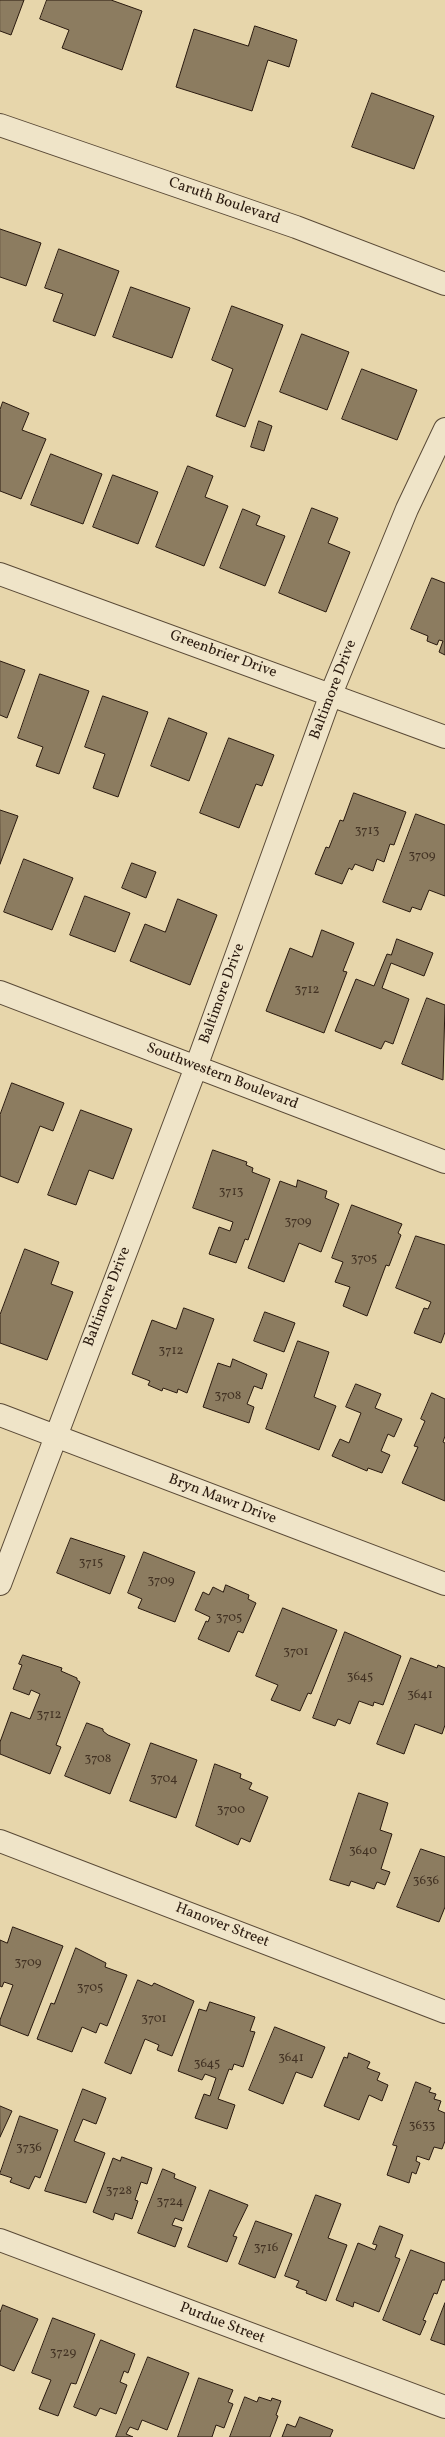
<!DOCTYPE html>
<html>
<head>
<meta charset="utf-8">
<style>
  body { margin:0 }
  canvas { display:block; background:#e7d6ab }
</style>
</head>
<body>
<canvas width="445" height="2437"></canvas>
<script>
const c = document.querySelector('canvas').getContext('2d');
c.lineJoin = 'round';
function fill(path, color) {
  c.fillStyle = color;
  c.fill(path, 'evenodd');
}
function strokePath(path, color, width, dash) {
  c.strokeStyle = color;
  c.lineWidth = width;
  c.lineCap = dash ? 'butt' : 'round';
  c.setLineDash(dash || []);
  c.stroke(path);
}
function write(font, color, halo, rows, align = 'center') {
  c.font = font + ' Vollkorn,serif';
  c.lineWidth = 3;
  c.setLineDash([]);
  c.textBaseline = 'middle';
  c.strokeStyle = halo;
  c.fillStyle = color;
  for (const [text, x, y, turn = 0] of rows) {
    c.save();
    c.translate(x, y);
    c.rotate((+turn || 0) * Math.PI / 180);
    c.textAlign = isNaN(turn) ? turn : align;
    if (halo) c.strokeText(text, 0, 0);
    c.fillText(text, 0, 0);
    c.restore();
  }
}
const building = new Path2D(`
  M 0,0 L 24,0 L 11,35 L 0,31 Z
  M 47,0 L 111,0 L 142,11 L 122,70 L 62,48 L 69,30 L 40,19 Z
  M 255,26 L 297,40 L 289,67 L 268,60 L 252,111 L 176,87 L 194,29 L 248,46 Z
  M 372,93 L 434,116 L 414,169 L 352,147 Z
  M 0,229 L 41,243 L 26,286 L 0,277 Z
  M 59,249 L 119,271 L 95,336 L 53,321 L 63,294 L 45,288 Z
  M 131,287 L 190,308 L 172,358 L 113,337 Z
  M 232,306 L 283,325 L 245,427 L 216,416 L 233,369 L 212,360 Z
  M 302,334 L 349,352 L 327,410 L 280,392 Z
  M 362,369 L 417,390 L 397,440 L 342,419 Z
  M 3,402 L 29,413 L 22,430 L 46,439 L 21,499 L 0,491 L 0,410 Z
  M 259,421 L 272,426 L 264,451 L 251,447 Z
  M 51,454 L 102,474 L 83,524 L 31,505 Z
  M 188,466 L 213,476 L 205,497 L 228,506 L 204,566 L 156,547 Z
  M 113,475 L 158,492 L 138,544 L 93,527 Z
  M 312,508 L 338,518 L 328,543 L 350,552 L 326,612 L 279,593 Z
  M 243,509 L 260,516 L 256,525 L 285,536 L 265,586 L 220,568 Z
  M 432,578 L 445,583 L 445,655 L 439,652 L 443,641 L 439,640 L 437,645 L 427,641 L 428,636 L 411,629 Z
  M 0,661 L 25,670 L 7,718 L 0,715 Z
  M 40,674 L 89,691 L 59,774 L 36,766 L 43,747 L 18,738 Z
  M 103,696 L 148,712 L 118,797 L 93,788 L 105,754 L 85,747 Z
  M 169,718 L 207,733 L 189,781 L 151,766 Z
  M 229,738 L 274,755 L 262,786 L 256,784 L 239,828 L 200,813 Z
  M 354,793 L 406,812 L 394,845 L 390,844 L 384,862 L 377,859 L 373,871 L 355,864 L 352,870 L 349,868 L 342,884 L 315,874 L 326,847 L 329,848 L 340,820 L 343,821 Z
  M 0,810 L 18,816 L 0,864 Z
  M 416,814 L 445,825 L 445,896 L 429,890 L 421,910 L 412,907 L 410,912 L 383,902 Z
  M 24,859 L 73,878 L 52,930 L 4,912 Z
  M 132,863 L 156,872 L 146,898 L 122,888 Z
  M 85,896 L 130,913 L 115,952 L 70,935 Z
  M 178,899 L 217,915 L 190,985 L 130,961 L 145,924 L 165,932 Z
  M 322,930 L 354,943 L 343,971 L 347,972 L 324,1033 L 266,1011 L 290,948 L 312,957 Z
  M 397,939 L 433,953 L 424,976 L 391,963 L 382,988 L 409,999 L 393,1044 L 385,1041 L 381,1049 L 335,1031 L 356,979 L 374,986 L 387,954 L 391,955 Z
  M 427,998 L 445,1005 L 443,1080 L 402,1064 Z
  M 12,1083 L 64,1103 L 53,1131 L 40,1126 L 18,1183 L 0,1176 L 0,1115 Z
  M 81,1110 L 132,1129 L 113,1179 L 89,1170 L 76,1205 L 48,1195 Z
  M 213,1150 L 247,1162 L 246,1165 L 253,1168 L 252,1172 L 270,1179 L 248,1240 L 245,1239 L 236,1263 L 209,1254 L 219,1227 L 230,1231 L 233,1222 L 193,1208 Z
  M 298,1180 L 327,1191 L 325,1198 L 339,1204 L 321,1252 L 299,1243 L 284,1282 L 248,1268 L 280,1181 L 296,1187 Z
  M 352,1205 L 402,1224 L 398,1233 L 401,1235 L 389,1266 L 386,1265 L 367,1316 L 343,1306 L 350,1287 L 335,1282 L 343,1262 L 332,1258 Z
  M 416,1236 L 445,1245 L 445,1332 L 441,1343 L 414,1333 L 424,1308 L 428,1309 L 431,1302 L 396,1288 Z
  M 25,1249 L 59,1262 L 51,1284 L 73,1292 L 47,1360 L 0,1343 L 0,1315 Z
  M 184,1308 L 214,1319 L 187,1393 L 178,1389 L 177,1393 L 163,1388 L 162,1391 L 148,1385 L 150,1381 L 132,1374 L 152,1320 L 176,1329 Z
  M 265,1312 L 295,1323 L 284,1352 L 254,1341 Z
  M 298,1341 L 329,1352 L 314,1397 L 336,1406 L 319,1450 L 266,1429 Z
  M 233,1359 L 267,1374 L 262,1389 L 254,1386 L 247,1404 L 254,1407 L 249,1423 L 203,1407 L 218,1363 L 230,1367 Z
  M 356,1384 L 381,1394 L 375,1408 L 402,1419 L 394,1437 L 388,1434 L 381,1451 L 390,1455 L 382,1473 L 368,1468 L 367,1471 L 332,1456 L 340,1439 L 349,1443 L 361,1413 L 346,1407 Z
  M 432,1393 L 445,1399 L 445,1436 L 443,1442 L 445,1443 L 445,1501 L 402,1483 L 418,1447 L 414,1446 L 425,1421 L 421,1419 Z
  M 71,1538 L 125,1556 L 110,1594 L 57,1573 Z
  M 144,1552 L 195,1572 L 175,1622 L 138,1608 L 142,1599 L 128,1593 Z
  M 226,1585 L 249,1595 L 248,1599 L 256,1603 L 243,1633 L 238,1631 L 229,1652 L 198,1639 L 206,1621 L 208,1622 L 210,1617 L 195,1610 L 203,1592 L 209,1595 L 213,1587 L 223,1592 Z
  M 283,1608 L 337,1630 L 311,1694 L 308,1693 L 300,1711 L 271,1700 L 278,1685 L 256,1676 Z
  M 345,1632 L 401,1656 L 383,1705 L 374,1702 L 373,1706 L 359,1701 L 350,1724 L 338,1719 L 335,1726 L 313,1718 Z
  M 23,1655 L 62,1668 L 61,1671 L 77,1678 L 77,1680 L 80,1682 L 56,1745 L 61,1747 L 50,1774 L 0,1754 L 0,1742 L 11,1712 L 30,1719 L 40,1694 L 31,1690 L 29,1695 L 13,1689 L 22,1665 L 19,1664 Z
  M 411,1658 L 437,1668 L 438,1665 L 445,1668 L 445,1725 L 442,1734 L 415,1724 L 404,1754 L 377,1744 Z
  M 87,1723 L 103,1729 L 103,1731 L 108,1735 L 130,1744 L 110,1794 L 65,1776 Z
  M 151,1743 L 197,1760 L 176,1818 L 130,1801 Z
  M 215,1764 L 241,1774 L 240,1778 L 252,1783 L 249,1789 L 268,1797 L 250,1842 L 241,1838 L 238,1845 L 196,1826 Z
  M 359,1793 L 388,1803 L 380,1830 L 392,1834 L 381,1869 L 390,1872 L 385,1885 L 377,1882 L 374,1889 L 351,1881 L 349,1886 L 330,1880 Z
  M 421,1849 L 445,1857 L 445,1907 L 439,1922 L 397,1907 Z
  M 13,1927 L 63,1946 L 28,2036 L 0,2025 L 0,2020 L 13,1985 L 4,1982 L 2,1987 L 0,1986 L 0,1940 L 7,1943 Z
  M 76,1948 L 106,1963 L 105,1967 L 127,1975 L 107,2026 L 100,2023 L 96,2033 L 82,2027 L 72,2052 L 37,2039 L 51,2003 L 54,2004 Z
  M 138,1980 L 152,1986 L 154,1983 L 194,2001 L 172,2056 L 157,2050 L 159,2045 L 145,2039 L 131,2074 L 105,2063 Z
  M 210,2002 L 255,2017 L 250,2031 L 255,2032 L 243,2067 L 234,2064 L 232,2070 L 229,2069 L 218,2099 L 235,2105 L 227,2129 L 195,2118 L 204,2094 L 210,2096 L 216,2078 L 205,2074 L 202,2080 L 178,2071 L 199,2009 L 206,2011 Z
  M 275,2027 L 325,2047 L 312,2078 L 296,2072 L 283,2104 L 249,2090 Z
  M 349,2053 L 370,2062 L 367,2068 L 380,2073 L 377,2080 L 388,2085 L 382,2101 L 369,2095 L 359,2120 L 324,2106 L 344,2057 L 347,2058 Z
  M 416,2082 L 431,2088 L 429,2092 L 436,2094 L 434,2099 L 441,2101 L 438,2110 L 445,2113 L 445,2141 L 442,2149 L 434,2147 L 429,2160 L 417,2156 L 416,2161 L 420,2163 L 416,2174 L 412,2172 L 409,2183 L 387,2175 L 397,2146 L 393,2145 Z
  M 83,2089 L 106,2098 L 96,2124 L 83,2119 L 74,2141 L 105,2153 L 86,2203 L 45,2191 Z
  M 0,2106 L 12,2111 L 0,2137 Z
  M 20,2116 L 58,2130 L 40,2178 L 35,2176 L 29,2189 L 10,2182 L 12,2178 L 0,2174 Z
  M 122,2157 L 152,2168 L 147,2184 L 141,2182 L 135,2200 L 138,2201 L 132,2219 L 115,2213 L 113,2220 L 93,2212 L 113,2158 L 120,2161 Z
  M 163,2169 L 175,2174 L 174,2178 L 196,2187 L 183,2221 L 175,2218 L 172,2225 L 182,2228 L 175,2247 L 138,2233 Z
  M 210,2190 L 248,2205 L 233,2236 L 237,2237 L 227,2262 L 188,2247 Z
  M 316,2195 L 341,2204 L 328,2238 L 347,2245 L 326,2301 L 306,2293 L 307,2291 L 296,2287 L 299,2281 L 285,2276 Z
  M 256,2221 L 292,2234 L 275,2278 L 239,2264 Z
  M 380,2226 L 403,2235 L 395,2257 L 400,2259 L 379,2312 L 354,2302 L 353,2307 L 336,2300 L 358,2243 L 375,2250 L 377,2245 L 373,2244 Z
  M 411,2250 L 445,2263 L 445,2280 L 442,2280 L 437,2294 L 434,2293 L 423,2320 L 426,2321 L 420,2335 L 383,2320 Z
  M 445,2303 L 445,2345 L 431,2340 Z
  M 3,2305 L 38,2319 L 14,2371 L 0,2365 L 0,2313 Z
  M 53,2318 L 95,2334 L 76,2384 L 71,2383 L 58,2416 L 39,2409 L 51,2380 L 32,2373 Z
  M 101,2340 L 135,2354 L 128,2373 L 124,2371 L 120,2382 L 127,2385 L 116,2414 L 100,2408 L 96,2416 L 74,2407 Z
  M 148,2357 L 189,2373 L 167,2430 L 142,2420 L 138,2430 L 130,2427 L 126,2434 L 133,2437 L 116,2437 Z
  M 199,2378 L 233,2390 L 228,2402 L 233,2404 L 224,2428 L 216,2425 L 212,2437 L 178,2437 Z
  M 245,2397 L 257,2402 L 259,2397 L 271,2401 L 272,2398 L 281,2401 L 276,2415 L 278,2416 L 270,2437 L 230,2437 Z
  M 300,2417 L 333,2430 L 330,2437 L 282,2437 L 287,2424 L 295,2427 Z`);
const minor = new Path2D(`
  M 0,125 L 296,227 L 445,284
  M 0,574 L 445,737
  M 0,992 L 445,1162
  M 0,1415 L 445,1584
  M 0,1584 L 196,1067 L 331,694 L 407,509 L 445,429
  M 0,1841 L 445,2012
  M 0,2240 L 445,2407`);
const numberNames = [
  ["3713",367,832],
  ["3709",422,857],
  ["3712",307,991],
  ["3713",231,1193],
  ["3709",298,1223],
  ["3705",364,1260],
  ["3712",171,1352],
  ["3708",228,1397],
  ["3715",91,1564],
  ["3709",161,1582],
  ["3705",229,1619],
  ["3701",296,1653],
  ["3645",360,1678],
  ["3641",420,1696],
  ["3712",49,1716],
  ["3708",98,1760],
  ["3704",164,1780],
  ["3700",231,1811],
  ["3640",363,1852],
  ["3636",426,1882],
  ["3709",28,1964],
  ["3705",90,1989],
  ["3701",154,2020],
  ["3641",291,2059],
  ["3645",207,2065],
  ["3633",422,2127],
  ["3736",29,2149],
  ["3728",119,2192],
  ["3724",170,2203],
  ["3716",266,2249],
  ["3729",63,2354]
];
const streetNames = [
  ["Caruth Boulevard",224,202,19],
  ["Greenbrier Drive",223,655,20],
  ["Baltimore Drive",334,690,-69],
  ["Baltimore Drive",223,994,-70],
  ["Southwestern Boulevard",222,1077,21],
  ["Baltimore Drive",108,1297,-69],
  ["Bryn Mawr Drive",222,1500,21],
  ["Hanover Street",222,1926,21],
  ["Purdue Street",222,2324,21]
];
fill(building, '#8c7c60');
strokePath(building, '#2a1a0f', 1);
strokePath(minor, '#594936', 24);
strokePath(minor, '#efe4c8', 22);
write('13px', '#423223', null, numberNames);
write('15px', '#2a1a0f', '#efe4c8', streetNames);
</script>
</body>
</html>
